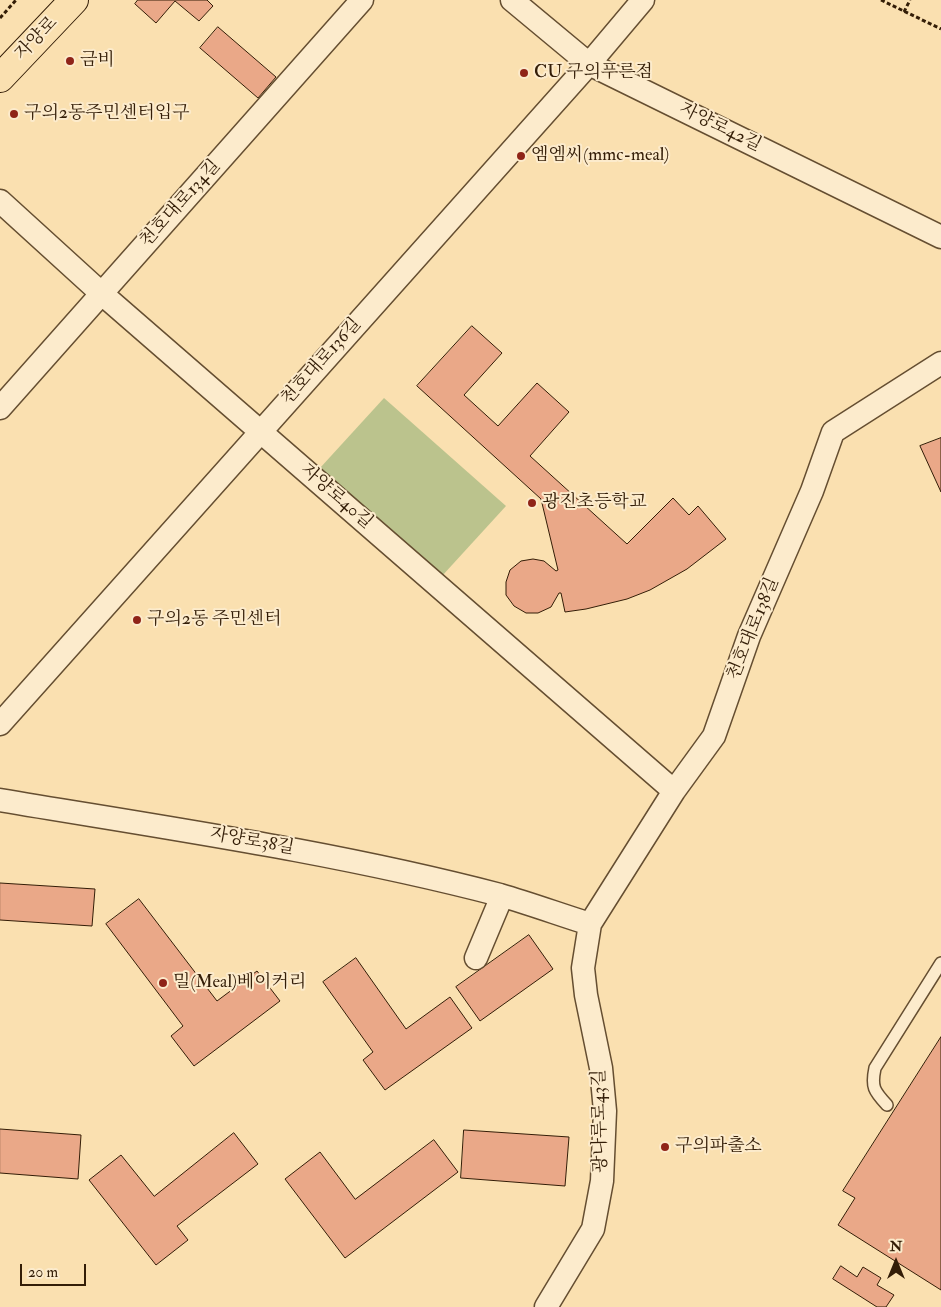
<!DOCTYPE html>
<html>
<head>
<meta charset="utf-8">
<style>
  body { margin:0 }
  #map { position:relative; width:941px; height:1307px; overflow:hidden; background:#fae0b0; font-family:"IM FELL Double Pica",serif }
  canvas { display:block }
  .north { position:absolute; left:871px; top:1237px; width:50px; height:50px; -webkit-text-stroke:4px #fcebcc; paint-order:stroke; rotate:0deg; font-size:14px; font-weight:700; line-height:20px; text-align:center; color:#331d07 }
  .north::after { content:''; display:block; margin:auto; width:18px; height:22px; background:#331d07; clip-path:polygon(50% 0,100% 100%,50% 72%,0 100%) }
  .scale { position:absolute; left:20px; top:1264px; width:66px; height:22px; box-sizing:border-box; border:2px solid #331d07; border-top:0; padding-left:6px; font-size:15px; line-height:18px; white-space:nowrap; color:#331d07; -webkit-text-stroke:4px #fcebcc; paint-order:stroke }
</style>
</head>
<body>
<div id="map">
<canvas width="941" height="1307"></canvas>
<div class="north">N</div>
<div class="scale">20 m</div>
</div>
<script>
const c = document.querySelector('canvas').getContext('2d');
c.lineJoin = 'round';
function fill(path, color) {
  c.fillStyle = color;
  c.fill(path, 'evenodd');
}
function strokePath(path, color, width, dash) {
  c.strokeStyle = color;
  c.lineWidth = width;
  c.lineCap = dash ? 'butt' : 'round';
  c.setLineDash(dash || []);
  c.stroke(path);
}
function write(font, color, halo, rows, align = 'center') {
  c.font = font + ' "IM FELL Double Pica","Noto Serif KR",serif';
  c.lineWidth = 4;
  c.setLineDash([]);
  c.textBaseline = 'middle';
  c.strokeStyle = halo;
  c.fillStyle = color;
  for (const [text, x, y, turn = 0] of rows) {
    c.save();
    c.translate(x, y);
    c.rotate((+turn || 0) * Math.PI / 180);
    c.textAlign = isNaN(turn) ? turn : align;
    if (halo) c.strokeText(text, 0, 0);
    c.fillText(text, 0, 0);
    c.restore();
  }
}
const green = new Path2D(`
  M 384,398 L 506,506 L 442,576 L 320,468 Z`);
const building = new Path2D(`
  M 138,0 L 207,0 L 213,6 L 199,21 L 175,1 L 156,23 L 135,4 Z
  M 218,27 L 276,77 L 258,98 L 200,48 Z
  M 472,326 L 502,353 L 464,395 L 498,426 L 537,383 L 569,412 L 530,456 L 627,544 L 673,498 L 689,515 L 698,506 L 726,539 L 687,569 L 650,590 L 627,599 L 586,609 L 565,612 L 561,593 L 559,593 L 551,607 L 538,613 L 526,613 L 514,606 L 506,595 L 506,582 L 510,570 L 521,561 L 533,559 L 544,561 L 556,571 L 558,570 L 541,499 L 417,386 Z
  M 941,438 L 941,492 L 920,446 Z
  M 0,883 L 95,889 L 92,926 L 0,920 Z
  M 139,899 L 217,1001 L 257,971 L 280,1001 L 194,1066 L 171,1036 L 183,1026 L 106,924 Z
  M 529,935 L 553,969 L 480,1021 L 456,987 Z
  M 356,958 L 406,1029 L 450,997 L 472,1028 L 385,1090 L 363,1060 L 373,1052 L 323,982 Z
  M 941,1037 L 941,1290 L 838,1225 L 855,1198 L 843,1191 Z
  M 0,1129 L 81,1135 L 78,1179 L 0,1173 Z
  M 464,1130 L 569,1137 L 565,1186 L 461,1178 Z
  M 234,1133 L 258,1164 L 177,1226 L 188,1240 L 156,1265 L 89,1180 L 121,1155 L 154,1196 Z
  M 434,1140 L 458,1172 L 345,1258 L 285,1179 L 320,1152 L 355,1199 Z
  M 841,1266 L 857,1277 L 863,1267 L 881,1278 L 877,1285 L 894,1295 L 886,1307 L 877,1307 L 833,1279 Z`);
const path = new Path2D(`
  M 881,0 L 941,29
  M 904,12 L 910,0
  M 0,18 L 16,0`);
const service = new Path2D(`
  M 887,1105 C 874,1091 871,1087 875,1068 L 941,963`);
const minor = new Path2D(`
  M 512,0 L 589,64 L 941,237
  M 0,201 L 101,293 L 674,791
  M 0,408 L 362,0
  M 0,724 L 589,64 L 643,0
  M 0,800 C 167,828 336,852 500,895 C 531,904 561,915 590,924
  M 476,958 L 502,896
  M 546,1307 L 593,1229 L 602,1181 L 605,1111 L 601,1068 L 586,995 L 583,968 L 590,924 L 674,791 L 714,736 L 749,636 L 812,491 L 833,432 L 941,363`);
const primary = new Path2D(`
  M 0,78 L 74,0`);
const markers = [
  [70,61,5,"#8f2418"],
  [524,73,5,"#8f2418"],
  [14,114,5,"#8f2418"],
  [521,156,5,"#8f2418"],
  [532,503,5,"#8f2418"],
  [137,620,5,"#8f2418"],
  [163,983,5,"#8f2418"],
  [665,1147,5,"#8f2418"]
];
const streetNames = [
  ["자양로",37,39,-46],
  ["자양로42길",720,128,26],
  ["천호대로134길",181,204,-48],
  ["천호대로136길",322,362,-48],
  ["자양로40길",336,497,41],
  ["천호대로138길",754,629,-68],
  ["자양로38길",252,842,10],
  ["광나루로43길",601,1121,-91]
];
const poiNames = [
  ["금비",80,61],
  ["CU 구의푸른점",534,73],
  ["구의2동주민센터입구",24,114],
  ["엠엠씨(mmc-meal)",531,156],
  ["광진초등학교",542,503],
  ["구의2동 주민센터",147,620],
  ["밀(Meal)베이커리",173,983],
  ["구의파출소",675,1147]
];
fill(green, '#bbc38d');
fill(building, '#eaa888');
strokePath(building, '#331d07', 1);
strokePath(service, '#654e31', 14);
strokePath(minor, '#654e31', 25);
strokePath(primary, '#331d07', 30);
strokePath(path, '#331d07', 3, [4, 2.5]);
strokePath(service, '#fcebcc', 11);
strokePath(minor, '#fcebcc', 22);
strokePath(primary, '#fae0b0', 28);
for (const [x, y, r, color] of markers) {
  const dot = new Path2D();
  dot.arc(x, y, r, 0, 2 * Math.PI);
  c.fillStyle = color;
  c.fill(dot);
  strokePath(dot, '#fcebcc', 2);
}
write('18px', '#331d07', '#fcebcc', streetNames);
write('18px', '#331d07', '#fcebcc', poiNames, 'left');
</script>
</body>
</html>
